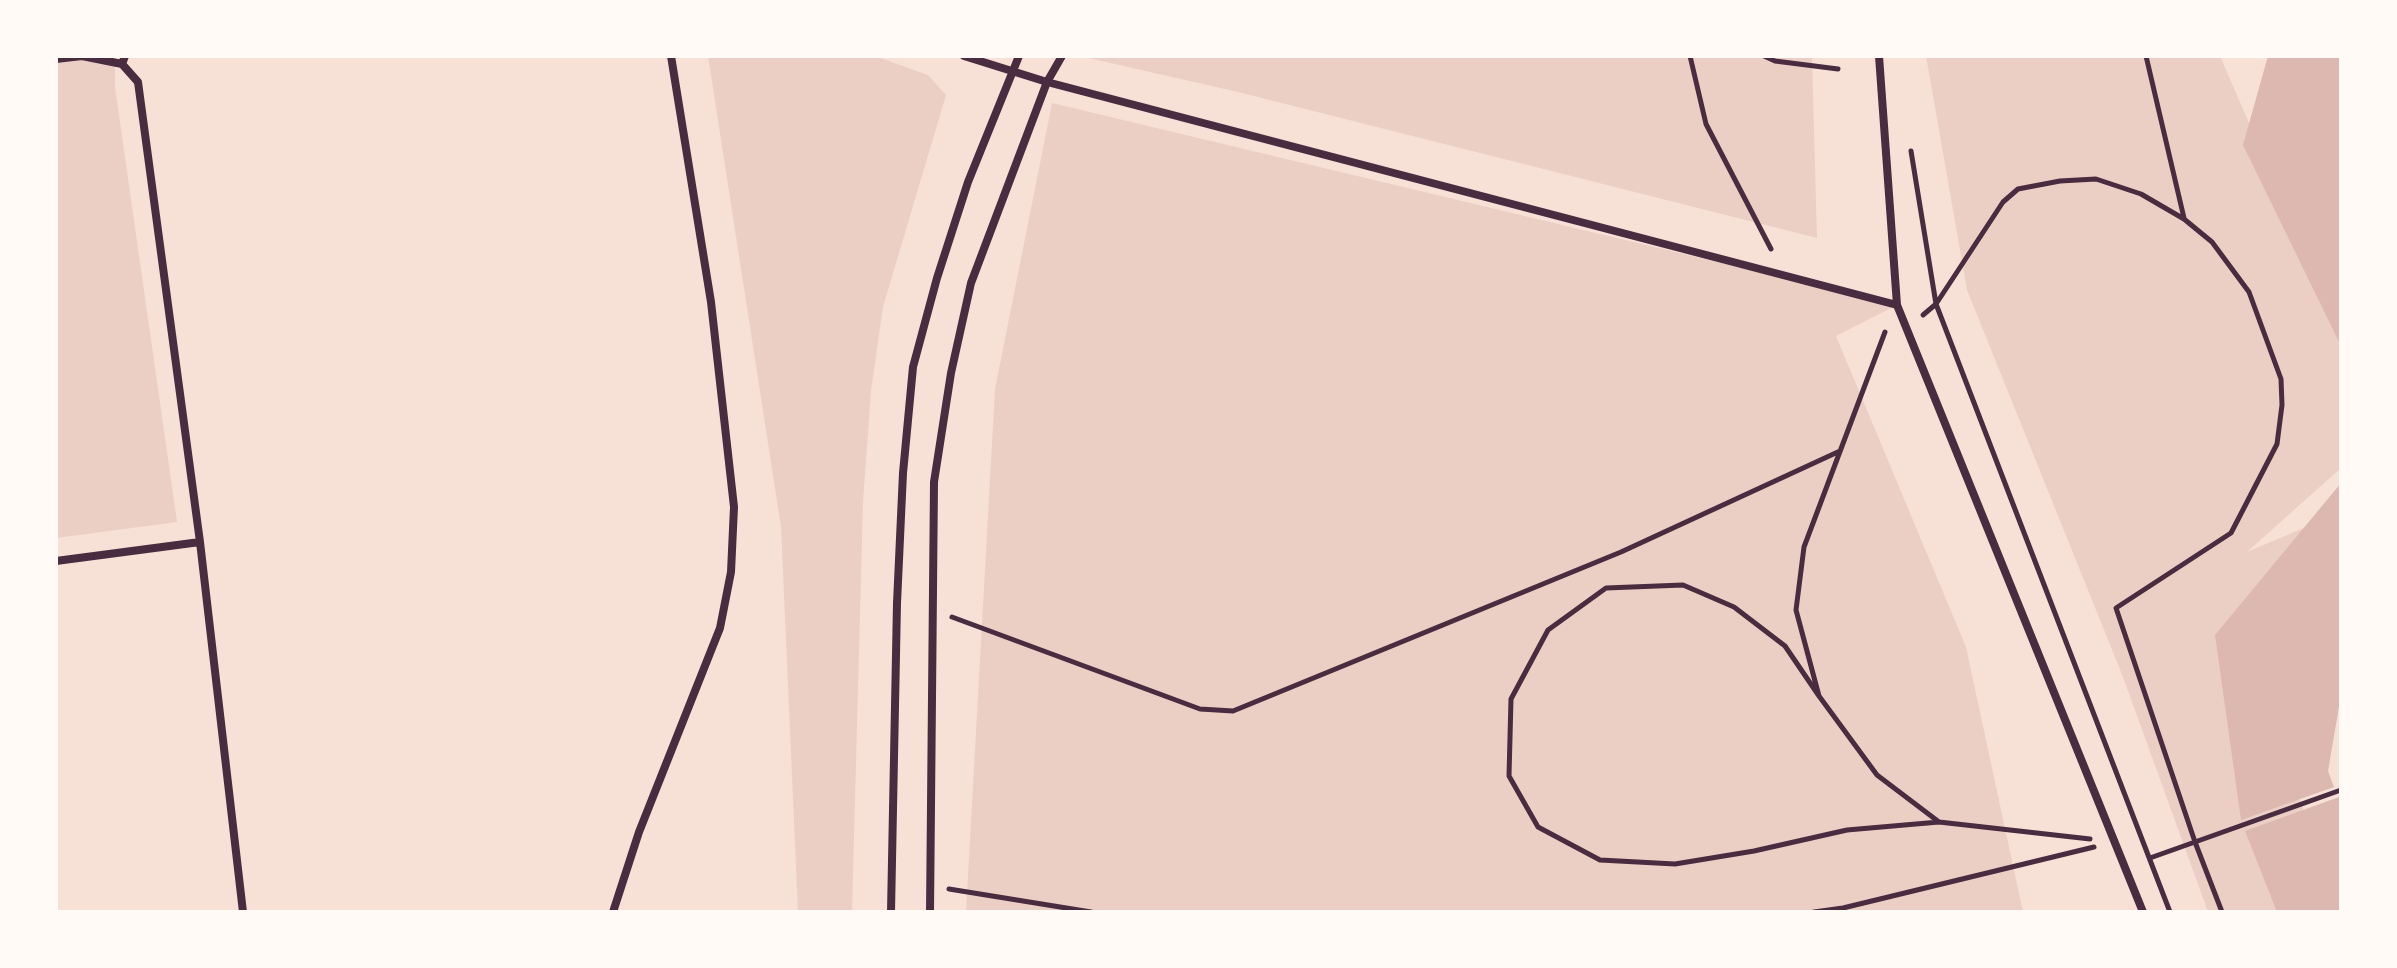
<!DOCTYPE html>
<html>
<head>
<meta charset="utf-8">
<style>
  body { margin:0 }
  #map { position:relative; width:2397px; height:968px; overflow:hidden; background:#f7e1d7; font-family:Bitter,serif }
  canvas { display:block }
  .frame { position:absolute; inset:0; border:58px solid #fffaf5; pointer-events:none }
</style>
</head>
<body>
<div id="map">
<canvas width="2397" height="968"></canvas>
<div class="frame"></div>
</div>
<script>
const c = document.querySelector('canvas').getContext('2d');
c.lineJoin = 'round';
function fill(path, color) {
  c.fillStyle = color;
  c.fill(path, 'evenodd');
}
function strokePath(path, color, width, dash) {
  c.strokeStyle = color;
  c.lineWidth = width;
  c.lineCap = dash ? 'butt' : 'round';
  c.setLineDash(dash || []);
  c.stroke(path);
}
const green = new Path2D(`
  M 56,56 L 115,56 L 115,87 L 177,522 L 56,538 Z
  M 708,56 L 875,56 L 928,75 L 946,95 L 883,307 L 871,391 L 863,502 L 852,912 L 798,912 L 781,527 Z
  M 1812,56 L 1817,238 L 1238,92 L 1084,57 Z
  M 1926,56 L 2220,56 L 2341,335 L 2341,468 L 2247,552 L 2306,527 L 2255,588 L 2266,708 L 2341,912 L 2208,912 L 2123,677 L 1967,290 Z
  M 1052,103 L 1897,305 L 1836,336 L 1966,647 L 2023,912 L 966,912 L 995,389 Z`);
const water = new Path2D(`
  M 2268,56 L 2341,56 L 2341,346 L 2243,145 Z
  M 2341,483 L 2341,695 L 2328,771 L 2334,787 L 2241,820 L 2215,635 Z
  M 2339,797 L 2341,801 L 2341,912 L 2277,912 L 2245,831 Z`);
const path = new Path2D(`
  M 1690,56 L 1706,124 L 1771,249
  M 1764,56 L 1775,61 L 1838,69
  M 2146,56 L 2184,218
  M 1911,151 L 1936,304 L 2170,912
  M 1923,315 L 1936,304 L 2003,202 L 2018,189 L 2060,181 L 2096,179 L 2141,194 L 2184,219 L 2212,242 L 2249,292 L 2281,379 L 2282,405 L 2277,444 L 2231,533 L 2116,608 L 2195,842 L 2222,912
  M 1885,332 L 1804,547 L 1796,610 L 1819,696 L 1877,775 L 1939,822 L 2090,839
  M 952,617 L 1200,709 L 1233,711 L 1621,552 L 1840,451
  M 1819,696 L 1785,646 L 1734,607 L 1683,585 L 1606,588 L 1548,630 L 1511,699 L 1509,776 L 1538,827 L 1600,860 L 1675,864 L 1754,851 L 1847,830 L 1939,822
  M 2150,858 L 2341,790
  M 949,889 L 1091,912
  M 1814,912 L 1843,908 L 2094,847`);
const minor = new Path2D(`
  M 125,56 L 122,64 L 138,82 L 200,542 L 243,912
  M 964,56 L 1047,82 L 1897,305
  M 1879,56 L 1897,305 L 2143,912
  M 56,59 L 82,56 L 122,64
  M 56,561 L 200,542
  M 613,912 L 639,832 L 720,628 L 731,572 L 734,507 L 711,302 L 671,56
  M 891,912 L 897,603 L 903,473 L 913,367 L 937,278 L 968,182 L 1019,56
  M 930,912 L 934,482 L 951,373 L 971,283 L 1047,82 L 1062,56`);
fill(green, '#ebcfc5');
fill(water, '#dcb8b0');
strokePath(path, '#4a2c40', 5);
strokePath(minor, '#4a2c40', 8);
</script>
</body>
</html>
